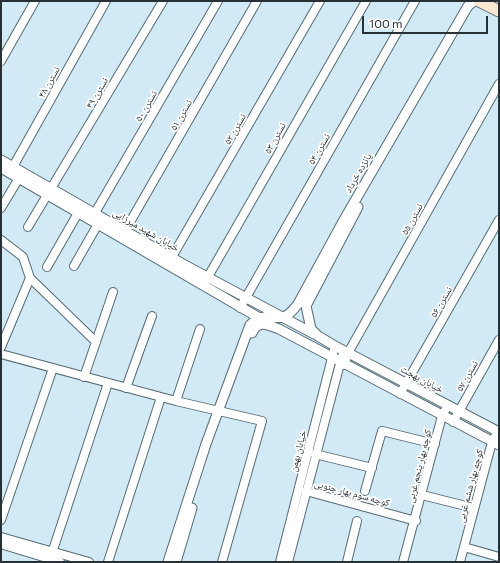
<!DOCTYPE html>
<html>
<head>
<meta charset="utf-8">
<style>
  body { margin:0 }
  #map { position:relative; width:500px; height:563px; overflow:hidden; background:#d2eaf6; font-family:Commissioner,sans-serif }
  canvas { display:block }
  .frame { position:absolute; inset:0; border:2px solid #273135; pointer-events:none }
  .scale { position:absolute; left:362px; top:16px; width:126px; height:18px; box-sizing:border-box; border:2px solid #273135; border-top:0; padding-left:5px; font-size:12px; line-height:14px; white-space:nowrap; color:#273135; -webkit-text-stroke:3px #fff; paint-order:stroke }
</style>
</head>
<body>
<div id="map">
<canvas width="500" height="563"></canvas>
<div class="frame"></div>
<div class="scale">100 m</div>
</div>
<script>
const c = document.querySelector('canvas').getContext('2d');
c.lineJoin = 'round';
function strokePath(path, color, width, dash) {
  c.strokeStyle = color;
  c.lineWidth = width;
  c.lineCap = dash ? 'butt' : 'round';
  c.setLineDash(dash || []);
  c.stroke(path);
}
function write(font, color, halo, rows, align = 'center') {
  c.font = font + ' Commissioner,"Noto Naskh Arabic",sans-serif';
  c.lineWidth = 3.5;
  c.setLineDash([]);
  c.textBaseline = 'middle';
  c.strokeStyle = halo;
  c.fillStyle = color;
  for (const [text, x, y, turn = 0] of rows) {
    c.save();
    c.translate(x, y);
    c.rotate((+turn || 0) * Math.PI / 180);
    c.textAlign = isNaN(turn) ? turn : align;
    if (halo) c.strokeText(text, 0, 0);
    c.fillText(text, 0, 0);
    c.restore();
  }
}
const minor = new Path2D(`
  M 1,61 L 35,1
  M 10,172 L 106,1
  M 1,208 L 19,178
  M 92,218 L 218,1
  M 28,227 L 163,1
  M 122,236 L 257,1
  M 1,240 L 23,257 L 30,278 L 96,342
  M 169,262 L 320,1
  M 74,266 L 98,224
  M 47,267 L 78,213
  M 205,282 L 366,1
  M 240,308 L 415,1
  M 1,347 L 30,278
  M 1,354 L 176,401 L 262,421 L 222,562
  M 344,365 L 348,353 L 499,84
  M 84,377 L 113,292
  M 126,388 L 152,316
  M 400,394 L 499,220
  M 176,401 L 200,329
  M 453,422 L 499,340
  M 315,454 L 372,468
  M 306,491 L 416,521
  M 365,491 L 382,431 L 435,444
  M 422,495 L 474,508
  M 1,520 L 53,368
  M 1,537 L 89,562
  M 1,544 L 60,562
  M 464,547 L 499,557
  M 50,559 L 108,383
  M 108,562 L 161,397
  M 280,562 L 335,346
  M 288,562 L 342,356
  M 347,562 L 357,521
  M 403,562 L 442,416 L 448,405
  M 460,562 L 492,442 L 498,431`);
const tertiary = new Path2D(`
  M 1,160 L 183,264 L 314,334
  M 1,168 L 263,320
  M 358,207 L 306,306 L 311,329 L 318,336 L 335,346 L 499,432
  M 252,333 C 258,319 268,325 279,329 L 499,445
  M 168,562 L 206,444 L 250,325 C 266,310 268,321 283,317 C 290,315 294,309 298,304 L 345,218 L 468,6 L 474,1
  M 176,562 L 192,508`);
const secondary = new Path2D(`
  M 479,1 L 499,11`);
const streetNames = [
  ["نسترن ۴۸",49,82,-61],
  ["نسترن ۴۹",97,93,-59],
  ["نسترن ۵۰",146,106,-60],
  ["نسترن ۵۱",181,115,-60],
  ["نسترن ۵۲",235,129,-60],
  ["نسترن ۵۳",275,138,-61],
  ["نسترن ۵۴",319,149,-60],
  ["پانزده خرداد",358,173,-60],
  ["نسترن ۵۵",412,219,-61],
  ["خیابان شهید میرزایی",146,230,30],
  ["نسترن ۵۶",441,302,-60],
  ["نسترن ۵۷",467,376,-60],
  ["خیابان بهجت",422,379,28],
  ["خیابان بهمن",298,451,-76],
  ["کوچه بهار پنجم غربی",419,466,-76],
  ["کوچه بهار ششم غربی",470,486,-75],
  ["کوچه سوم بهار جنوبی",352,493,15]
];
strokePath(minor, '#556a74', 10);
strokePath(tertiary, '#556a74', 11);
strokePath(secondary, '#556a74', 13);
strokePath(minor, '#fff', 8);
strokePath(tertiary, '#fff', 9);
strokePath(secondary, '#fae9d0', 11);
write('10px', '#273135', '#fff', streetNames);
</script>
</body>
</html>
